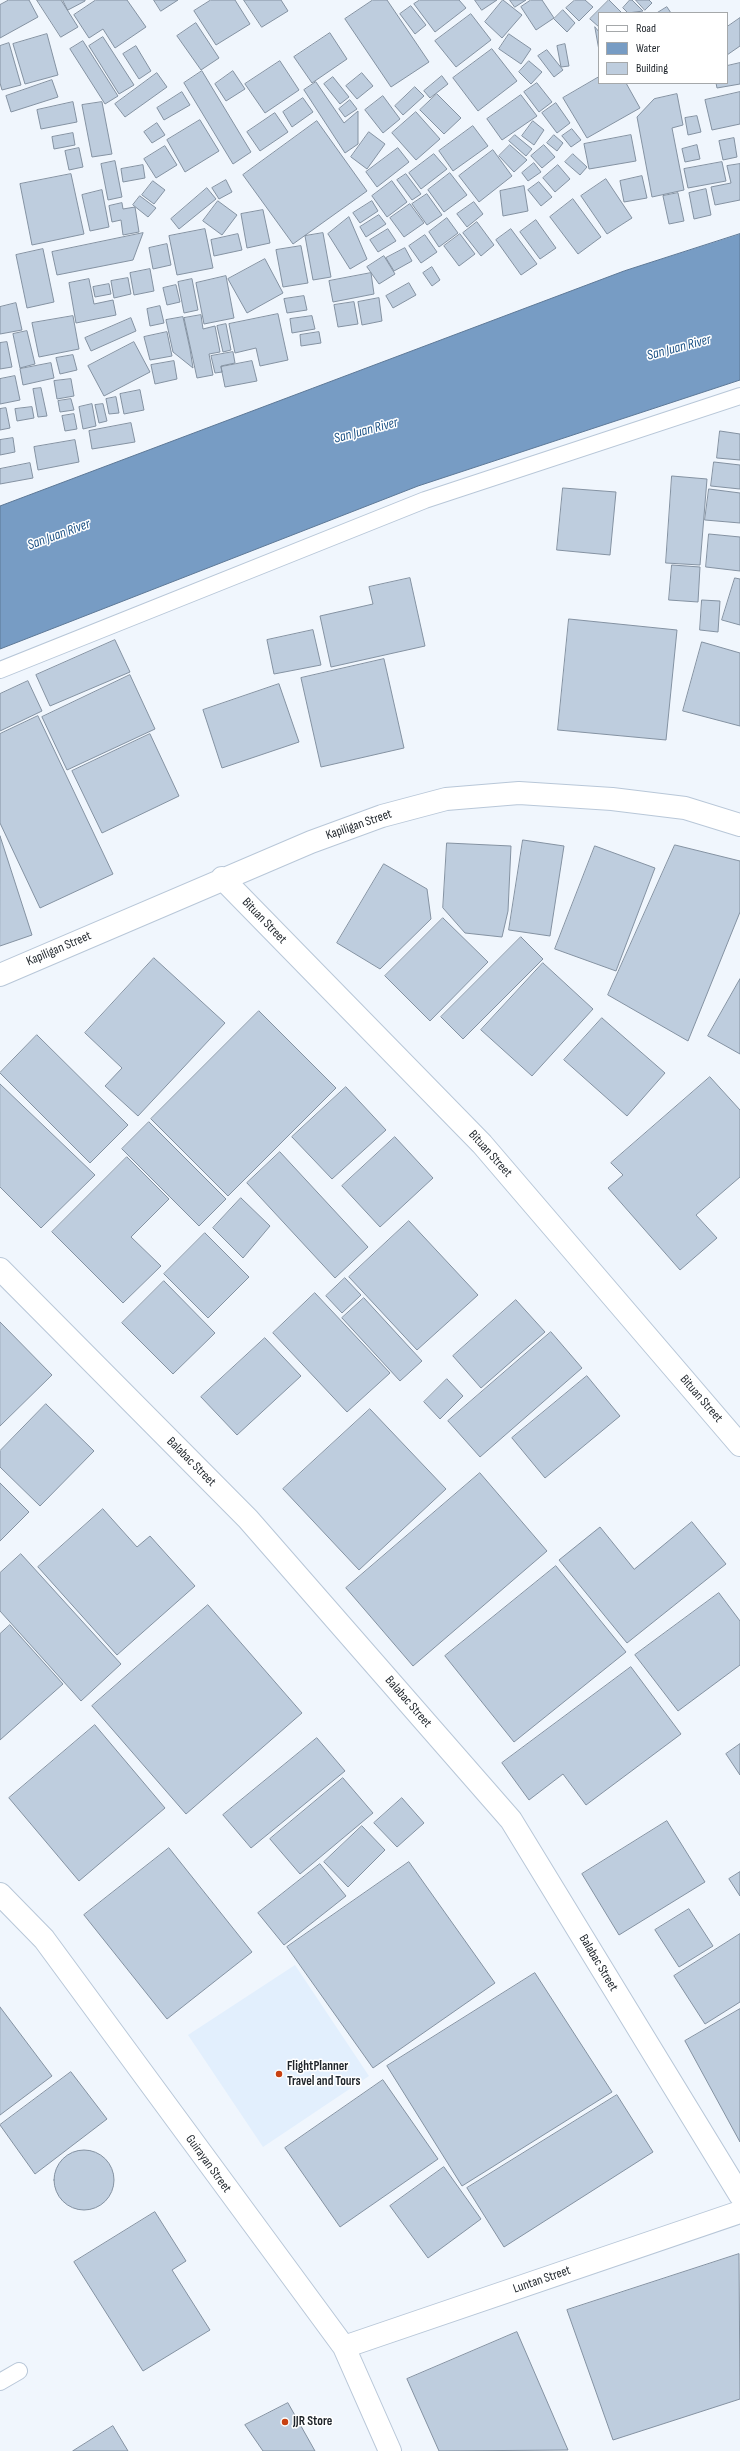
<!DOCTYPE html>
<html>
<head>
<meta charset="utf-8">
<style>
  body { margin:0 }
  #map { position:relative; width:740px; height:2451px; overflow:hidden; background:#f0f6fd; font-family:"Sofia Sans Condensed",sans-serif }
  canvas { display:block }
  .legend { position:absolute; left:598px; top:12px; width:130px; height:72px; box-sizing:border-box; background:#fff; border:1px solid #a5a8aa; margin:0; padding:5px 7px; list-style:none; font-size:12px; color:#1f252b }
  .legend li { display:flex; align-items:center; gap:8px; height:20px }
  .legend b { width:20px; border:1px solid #a5a8aa }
</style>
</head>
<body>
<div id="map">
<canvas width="740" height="2451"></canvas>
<ul class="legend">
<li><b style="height:5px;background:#fff"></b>Road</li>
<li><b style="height:11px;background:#779cc4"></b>Water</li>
<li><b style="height:11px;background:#becdde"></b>Building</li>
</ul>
</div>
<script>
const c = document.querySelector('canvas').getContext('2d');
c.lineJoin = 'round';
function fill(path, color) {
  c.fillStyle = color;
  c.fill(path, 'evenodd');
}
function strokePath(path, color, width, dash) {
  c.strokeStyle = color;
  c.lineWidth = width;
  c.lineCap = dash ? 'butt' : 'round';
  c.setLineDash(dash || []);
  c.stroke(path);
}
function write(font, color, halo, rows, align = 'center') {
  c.font = font + ' "Sofia Sans Condensed",sans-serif';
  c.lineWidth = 3;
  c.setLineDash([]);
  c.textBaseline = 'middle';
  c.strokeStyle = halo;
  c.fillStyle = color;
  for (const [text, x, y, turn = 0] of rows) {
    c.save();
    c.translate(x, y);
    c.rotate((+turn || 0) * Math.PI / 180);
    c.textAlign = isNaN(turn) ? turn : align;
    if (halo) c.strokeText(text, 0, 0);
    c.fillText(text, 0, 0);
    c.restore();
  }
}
const built = new Path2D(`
  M 295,1965 L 369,2076 L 263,2147 L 188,2035 Z`);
const water = new Path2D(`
  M 740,234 L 740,380 L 418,486 L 0,649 L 0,506 L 624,271 Z`);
const building = new Path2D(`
  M 9,0 L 29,0 L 38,17 L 0,38 L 0,5 Z
  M 37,0 L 61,0 L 78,27 L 61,37 Z
  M 63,0 L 85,0 L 85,1 L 68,10 Z
  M 96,0 L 127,0 L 146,27 L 115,48 L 103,29 L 89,38 L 74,15 Z
  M 154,0 L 178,0 L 161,11 Z
  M 211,0 L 235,0 L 250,24 L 216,45 L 194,11 Z
  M 244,0 L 281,0 L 288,11 L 262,27 Z
  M 373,0 L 387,0 L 429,62 L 391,87 L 345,19 Z
  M 420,0 L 459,0 L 466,8 L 435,32 L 414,4 Z
  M 475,0 L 497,0 L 482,10 Z
  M 503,0 L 522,15 L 502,38 L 485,22 Z
  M 510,0 L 526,0 L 515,7 Z
  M 531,0 L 542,0 L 554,18 L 536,30 L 521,7 Z
  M 575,0 L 585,0 L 593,7 L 579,21 L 566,8 Z
  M 609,0 L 622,13 L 599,13 L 599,27 L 590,19 Z
  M 630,0 L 632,0 L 643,11 L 628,13 L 623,8 Z
  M 636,0 L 649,0 L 652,3 L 645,10 Z
  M 411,6 L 426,25 L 415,34 L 400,14 Z
  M 667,7 L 671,13 L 657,13 Z
  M 563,10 L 575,23 L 567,32 L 554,19 Z
  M 471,14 L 491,40 L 456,67 L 435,41 Z
  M 740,18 L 740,46 L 727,55 L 727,27 Z
  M 196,23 L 219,58 L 201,70 L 177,36 Z
  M 595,27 L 599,32 L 599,50 Z
  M 330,33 L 347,59 L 312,83 L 294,57 Z
  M 47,34 L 58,75 L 25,84 L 13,44 Z
  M 509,34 L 531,49 L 521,64 L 499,49 Z
  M 103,37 L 134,85 L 119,94 L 89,46 Z
  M 83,41 L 118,96 L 105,104 L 70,49 Z
  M 9,43 L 21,85 L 2,90 L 0,83 L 0,46 Z
  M 565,44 L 569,66 L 561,67 L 557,46 Z
  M 136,46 L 151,71 L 139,79 L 123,54 Z
  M 492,49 L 517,81 L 478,111 L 453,78 Z
  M 547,50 L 563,70 L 554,77 L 538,56 Z
  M 280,61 L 299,90 L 265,113 L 245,84 Z
  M 529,61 L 542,72 L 531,84 L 519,72 Z
  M 740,63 L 740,84 L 717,88 L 716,83 L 727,83 L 727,66 Z
  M 202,71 L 251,152 L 233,164 L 184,83 Z
  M 233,71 L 245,89 L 226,101 L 215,84 Z
  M 157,73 L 167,87 L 125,117 L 115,104 Z
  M 362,73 L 373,86 L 357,99 L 346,86 Z
  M 442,76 L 448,84 L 430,98 L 424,91 Z
  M 333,77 L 349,97 L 340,104 L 324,84 Z
  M 599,77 L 599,83 L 626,83 L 640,108 L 587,138 L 563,98 Z
  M 52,80 L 58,97 L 11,112 L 6,96 Z
  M 316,82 L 344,123 L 358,111 L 358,144 L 345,153 L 304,90 Z
  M 537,83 L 552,102 L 539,112 L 524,92 Z
  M 415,87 L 424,96 L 403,115 L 395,106 Z
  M 182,92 L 190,105 L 164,120 L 157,108 Z
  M 740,92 L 740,124 L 712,130 L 705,100 Z
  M 437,94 L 461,118 L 444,134 L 420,110 Z
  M 677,94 L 683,125 L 672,128 L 684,190 L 652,197 L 637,117 L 654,99 Z
  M 521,95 L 537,116 L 502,140 L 487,119 Z
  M 383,96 L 400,119 L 383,133 L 365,110 Z
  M 303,98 L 313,112 L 292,127 L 283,112 Z
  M 350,100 L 357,109 L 345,117 L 339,109 Z
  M 73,102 L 77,122 L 41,129 L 37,110 Z
  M 102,102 L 112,154 L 92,157 L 82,105 Z
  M 556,103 L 570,123 L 557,133 L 542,113 Z
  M 416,112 L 440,139 L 416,160 L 392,133 Z
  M 275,113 L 288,132 L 260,151 L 247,132 Z
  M 697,116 L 701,132 L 688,135 L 685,118 Z
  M 200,120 L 219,151 L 185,172 L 167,140 Z
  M 317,121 L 367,191 L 293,244 L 243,175 Z
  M 533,121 L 544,130 L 534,145 L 522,136 Z
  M 157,123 L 165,135 L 152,143 L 144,132 Z
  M 473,126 L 488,146 L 453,171 L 439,151 Z
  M 572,129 L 581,140 L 571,147 L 562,136 Z
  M 369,132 L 385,144 L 367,169 L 351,157 Z
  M 73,133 L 75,145 L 54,149 L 52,137 Z
  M 515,135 L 532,149 L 526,156 L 509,141 Z
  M 554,135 L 563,143 L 557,151 L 547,143 Z
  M 631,135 L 636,161 L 589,169 L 584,144 Z
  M 734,138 L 737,157 L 723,160 L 719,141 Z
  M 510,145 L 527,160 L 514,172 L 499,156 Z
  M 544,145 L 555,157 L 542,168 L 531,156 Z
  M 697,145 L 700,159 L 685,162 L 682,149 Z
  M 165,146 L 177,165 L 156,178 L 144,159 Z
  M 79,148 L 83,167 L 69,170 L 65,151 Z
  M 398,148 L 409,162 L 377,187 L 366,172 Z
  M 493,150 L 512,176 L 479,202 L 459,176 Z
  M 434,154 L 447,169 L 421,189 L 409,173 Z
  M 573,154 L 587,167 L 580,175 L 565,162 Z
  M 115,161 L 122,197 L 108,200 L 101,164 Z
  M 722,162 L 726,181 L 688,188 L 684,169 Z
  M 534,163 L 541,172 L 528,181 L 522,173 Z
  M 740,164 L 740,200 L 715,205 L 711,187 L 731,183 L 727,166 Z
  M 143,165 L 145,178 L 123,182 L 121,169 Z
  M 558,165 L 570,179 L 555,192 L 543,178 Z
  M 450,173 L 467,195 L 444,212 L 428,190 Z
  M 71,174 L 84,234 L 32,245 L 20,184 Z
  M 406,174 L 421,194 L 412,200 L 397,180 Z
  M 642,176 L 647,198 L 624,202 L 620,181 Z
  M 606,179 L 632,218 L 607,234 L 581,196 Z
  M 226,180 L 232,192 L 219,199 L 212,188 Z
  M 153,181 L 165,190 L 154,204 L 142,195 Z
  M 392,181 L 407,202 L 387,217 L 372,196 Z
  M 539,182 L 552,197 L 541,206 L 528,190 Z
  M 524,186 L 528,211 L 503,216 L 500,191 Z
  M 207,188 L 216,199 L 179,229 L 171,219 Z
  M 706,189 L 711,215 L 694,219 L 689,193 Z
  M 102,190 L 109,227 L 90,231 L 82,195 Z
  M 678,193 L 684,221 L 669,224 L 663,196 Z
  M 427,194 L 442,215 L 427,225 L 412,204 Z
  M 140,196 L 156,208 L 148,217 L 133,205 Z
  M 573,199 L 601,237 L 578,254 L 550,217 Z
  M 218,201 L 237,215 L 222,235 L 203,221 Z
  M 372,201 L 378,211 L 360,223 L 353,213 Z
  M 474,202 L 483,214 L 467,227 L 457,214 Z
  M 122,203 L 123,209 L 135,207 L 139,232 L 123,235 L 121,220 L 112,222 L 109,206 Z
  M 410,204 L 424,223 L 404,237 L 390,218 Z
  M 263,210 L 270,243 L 247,248 L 241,214 Z
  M 379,215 L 386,224 L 366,237 L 360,227 Z
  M 349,217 L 367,259 L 350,269 L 328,234 Z
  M 447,218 L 458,233 L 439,247 L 429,232 Z
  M 536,220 L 556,248 L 540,259 L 520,232 Z
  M 477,222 L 494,245 L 481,256 L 463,233 Z
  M 205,229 L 213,268 L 177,275 L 169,236 Z
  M 388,229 L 396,241 L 378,252 L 370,240 Z
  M 511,229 L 537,264 L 521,275 L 496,240 Z
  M 143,233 L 133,260 L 57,275 L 52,252 Z
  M 323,233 L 331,277 L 313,280 L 305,236 Z
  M 238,234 L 242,250 L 214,256 L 211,240 Z
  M 460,234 L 475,254 L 459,266 L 444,246 Z
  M 425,235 L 437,252 L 421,263 L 409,246 Z
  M 167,244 L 171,265 L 153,269 L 149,248 Z
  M 301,246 L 308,283 L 283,287 L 276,250 Z
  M 405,248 L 412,261 L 394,271 L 386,258 Z
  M 43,249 L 54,302 L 27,308 L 16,255 Z
  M 384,256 L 395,274 L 379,284 L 367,267 Z
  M 265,259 L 283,293 L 247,313 L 228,279 Z
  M 432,267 L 440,280 L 432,286 L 423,273 Z
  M 150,269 L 154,291 L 134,295 L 130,273 Z
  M 371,273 L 374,294 L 333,302 L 329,281 Z
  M 226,276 L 234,318 L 204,324 L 196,283 Z
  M 128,278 L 131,294 L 114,298 L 111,281 Z
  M 89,279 L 94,304 L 113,300 L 116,315 L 76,323 L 69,283 Z
  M 192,279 L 198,310 L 184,313 L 178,282 Z
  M 409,283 L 416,295 L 393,308 L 386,296 Z
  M 109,284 L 111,294 L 95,297 L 93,287 Z
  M 176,285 L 180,302 L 167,305 L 163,288 Z
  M 304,296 L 307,310 L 287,313 L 284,299 Z
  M 379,298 L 382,321 L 362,325 L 358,302 Z
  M 354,302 L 358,324 L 338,327 L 334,305 Z
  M 16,303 L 22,330 L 0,334 L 0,307 Z
  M 160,306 L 164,323 L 150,326 L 147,309 Z
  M 278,314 L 288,360 L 260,366 L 256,348 L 235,353 L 229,324 Z
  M 201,315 L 203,329 L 215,326 L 220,352 L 209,354 L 213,375 L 197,378 L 184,318 Z
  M 73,316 L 79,349 L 39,357 L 32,323 Z
  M 312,316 L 315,329 L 292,333 L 290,319 Z
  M 183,317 L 190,349 L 193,368 L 173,352 L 166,320 Z
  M 131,318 L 136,331 L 91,351 L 85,338 Z
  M 226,324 L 231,350 L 223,352 L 217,326 Z
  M 27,331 L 35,364 L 20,368 L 13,334 Z
  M 167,332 L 172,356 L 150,360 L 144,337 Z
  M 319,332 L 321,343 L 301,346 L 300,335 Z
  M 7,342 L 12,367 L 0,369 L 0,343 Z
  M 134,342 L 150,372 L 104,396 L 88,366 Z
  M 233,352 L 235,363 L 221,366 L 222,372 L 215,373 L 211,356 Z
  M 73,355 L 77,370 L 60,374 L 56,358 Z
  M 174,361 L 177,379 L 155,384 L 151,365 Z
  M 252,361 L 257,381 L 225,387 L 221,367 Z
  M 51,363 L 54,378 L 23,385 L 20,369 Z
  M 15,376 L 20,400 L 0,404 L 0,379 Z
  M 71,379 L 74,396 L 57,399 L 54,381 Z
  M 41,388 L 47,416 L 38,417 L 33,389 Z
  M 140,390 L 144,410 L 124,414 L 120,394 Z
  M 116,397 L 119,413 L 109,414 L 106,399 Z
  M 71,399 L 74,410 L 60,412 L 58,401 Z
  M 92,404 L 96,426 L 83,429 L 79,407 Z
  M 103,404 L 107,421 L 99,423 L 95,405 Z
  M 32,407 L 34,418 L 17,421 L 15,409 Z
  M 6,408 L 10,428 L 0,430 L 0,409 Z
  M 74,414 L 77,429 L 65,431 L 62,416 Z
  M 131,423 L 135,442 L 92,449 L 89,431 Z
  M 720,431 L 740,434 L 740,460 L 717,458 Z
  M 13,438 L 15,452 L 0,455 L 0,440 Z
  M 75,440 L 79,462 L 38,470 L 34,447 Z
  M 714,462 L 740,465 L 740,489 L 711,486 Z
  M 30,463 L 33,478 L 0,484 L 0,469 Z
  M 672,476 L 707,479 L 700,565 L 666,563 Z
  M 563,488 L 616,492 L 610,555 L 557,550 Z
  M 709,489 L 740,493 L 740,523 L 705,520 Z
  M 709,534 L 740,537 L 740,571 L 706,567 Z
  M 672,565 L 700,567 L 698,602 L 669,600 Z
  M 410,578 L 425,646 L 331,667 L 320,616 L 373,604 L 369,587 Z
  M 735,578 L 740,579 L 740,625 L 722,620 Z
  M 702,600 L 720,601 L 718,632 L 700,630 Z
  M 569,619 L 677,630 L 666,740 L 558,730 Z
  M 313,630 L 321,665 L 274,674 L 267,640 Z
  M 115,640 L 130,672 L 50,706 L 36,675 Z
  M 702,642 L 740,653 L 740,726 L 683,711 Z
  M 384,659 L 404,748 L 321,767 L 301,678 Z
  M 130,675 L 155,729 L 67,770 L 42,717 Z
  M 28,681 L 42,711 L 0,731 L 0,694 Z
  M 279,684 L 299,742 L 222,768 L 203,710 Z
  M 38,716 L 113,874 L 40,908 L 0,823 L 0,734 Z
  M 150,734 L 179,796 L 102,833 L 72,771 Z
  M 0,836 L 32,935 L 0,946 Z
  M 523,840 L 564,846 L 550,936 L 509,930 Z
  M 447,843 L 511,846 L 508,911 L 502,937 L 465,933 L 443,908 Z
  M 675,845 L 740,861 L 740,912 L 688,1041 L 608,995 Z
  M 595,846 L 655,868 L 616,971 L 555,949 Z
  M 384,864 L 427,889 L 431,919 L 380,969 L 337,943 Z
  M 443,918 L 488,962 L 430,1021 L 385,976 Z
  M 521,937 L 543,959 L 463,1039 L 441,1017 Z
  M 154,958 L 225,1023 L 138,1116 L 105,1086 L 122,1068 L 85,1033 Z
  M 543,963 L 593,1009 L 532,1076 L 481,1030 Z
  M 740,979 L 740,1054 L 708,1036 Z
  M 259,1011 L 336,1088 L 228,1196 L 151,1119 Z
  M 602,1018 L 665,1073 L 627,1116 L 564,1060 Z
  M 37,1035 L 128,1125 L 90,1163 L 0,1073 Z
  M 710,1077 L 740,1110 L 740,1177 L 696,1215 L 717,1238 L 680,1270 L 608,1188 L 623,1175 L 611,1163 Z
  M 0,1084 L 95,1175 L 41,1228 L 0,1187 Z
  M 346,1087 L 386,1130 L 332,1179 L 292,1137 Z
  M 149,1122 L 226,1199 L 199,1226 L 122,1149 Z
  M 395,1137 L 433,1178 L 380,1227 L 342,1186 Z
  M 280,1152 L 368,1247 L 335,1278 L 247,1183 Z
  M 127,1157 L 169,1199 L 131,1237 L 161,1266 L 123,1303 L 52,1232 Z
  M 241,1198 L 270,1226 L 243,1258 L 213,1228 Z
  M 409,1221 L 478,1295 L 417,1350 L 349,1277 Z
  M 205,1233 L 249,1277 L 208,1318 L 164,1274 Z
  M 345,1278 L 361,1295 L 342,1313 L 326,1296 Z
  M 164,1281 L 215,1333 L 173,1374 L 122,1323 Z
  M 315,1293 L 390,1373 L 347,1412 L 273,1333 Z
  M 364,1298 L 422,1361 L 400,1381 L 342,1318 Z
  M 516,1300 L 545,1332 L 481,1388 L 453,1356 Z
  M 0,1322 L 52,1375 L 0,1426 Z
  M 551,1332 L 582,1368 L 480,1457 L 448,1421 Z
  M 265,1338 L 301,1376 L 237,1435 L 201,1397 Z
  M 587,1376 L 620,1416 L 545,1478 L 512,1438 Z
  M 447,1379 L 463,1396 L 440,1419 L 424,1402 Z
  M 46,1404 L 94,1451 L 40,1506 L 0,1467 L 0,1451 Z
  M 370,1409 L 446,1489 L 359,1570 L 283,1489 Z
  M 480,1473 L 547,1551 L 413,1666 L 346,1588 Z
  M 0,1483 L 29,1512 L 0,1541 Z
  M 103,1509 L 137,1547 L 150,1536 L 195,1586 L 117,1655 L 38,1567 Z
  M 692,1522 L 726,1564 L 627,1643 L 559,1560 L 600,1527 L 634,1569 Z
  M 21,1554 L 121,1664 L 81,1701 L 0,1611 L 0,1573 Z
  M 556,1566 L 626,1652 L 514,1742 L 445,1656 Z
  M 719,1593 L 740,1621 L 740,1665 L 678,1711 L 635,1655 Z
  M 208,1605 L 302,1713 L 186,1814 L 92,1706 Z
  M 10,1625 L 63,1684 L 0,1740 L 0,1634 Z
  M 631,1667 L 681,1734 L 586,1805 L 563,1774 L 529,1800 L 502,1763 Z
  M 95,1725 L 165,1808 L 79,1881 L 9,1798 Z
  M 317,1738 L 345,1771 L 251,1848 L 223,1815 Z
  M 740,1744 L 740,1775 L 726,1754 Z
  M 343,1778 L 373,1813 L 300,1874 L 270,1839 Z
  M 402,1798 L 424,1823 L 397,1847 L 374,1823 Z
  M 667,1821 L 705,1882 L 619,1935 L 582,1874 Z
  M 362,1826 L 385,1850 L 348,1887 L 324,1862 Z
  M 169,1848 L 252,1952 L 167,2019 L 84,1915 Z
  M 409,1862 L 495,1983 L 373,2068 L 287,1947 Z
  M 320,1864 L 346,1896 L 284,1945 L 258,1913 Z
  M 740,1872 L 740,1896 L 729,1879 Z
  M 689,1909 L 713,1946 L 679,1967 L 655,1930 Z
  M 740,1934 L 740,2002 L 705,2024 L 674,1976 Z
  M 535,1973 L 612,2092 L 462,2186 L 387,2066 Z
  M 0,2007 L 52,2076 L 0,2115 Z
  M 740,2009 L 740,2142 L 685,2041 Z
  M 71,2072 L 107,2119 L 35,2174 L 0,2125 Z
  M 383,2080 L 438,2159 L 340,2227 L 285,2148 Z
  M 617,2095 L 653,2152 L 504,2247 L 467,2188 Z
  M54 2180a30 30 0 1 1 60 0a30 30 0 1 1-60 0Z
  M 444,2167 L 481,2219 L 428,2258 L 390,2206 Z
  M 155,2212 L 186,2261 L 172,2270 L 210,2330 L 143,2371 L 74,2262 Z
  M 739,2254 L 740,2399 L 613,2440 L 567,2310 Z
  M 517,2332 L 568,2450 L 439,2451 L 407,2379 Z
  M 288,2403 L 315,2451 L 263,2451 L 245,2425 Z
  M 113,2426 L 128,2451 L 73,2451 Z`);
const lane = new Path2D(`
  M 0,670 L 425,500 L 740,396
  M 0,2382 L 19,2371`);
const street = new Path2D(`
  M 222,878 L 482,1144 L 740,1445
  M 0,975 L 311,842 L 382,816 L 446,799 L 519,793 L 612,799 L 685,808 L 740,825
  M 0,1269 L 248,1519 L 511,1820 L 740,2195
  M 0,1894 L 44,1939 L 344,2347 L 390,2451
  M 344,2347 L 740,2212`);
const markers = [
  [279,2074,4,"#c84111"],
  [285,2422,4,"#c84111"]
];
const streetNames = [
  ["Kapiligan Street",359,825,-19],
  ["Bituan Street",264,921,46],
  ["Kapiligan Street",59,949,-23],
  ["Bituan Street",490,1154,48],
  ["Bituan Street",701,1399,49],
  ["Balabac Street",191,1462,45],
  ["Balabac Street",408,1702,49],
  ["Balabac Street",598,1963,59],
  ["Guirayan Street",208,2164,54],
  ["Luntan Street",542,2280,-19]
];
const poiNames = [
  ["FlightPlanner",287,2067],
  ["Travel and Tours",287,2082],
  ["JJR Store",293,2422]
];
const waterNames = [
  ["San Juan River",679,348,-15],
  ["San Juan River",366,431,-15],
  ["San Juan River",59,535,-20]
];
fill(built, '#e2effd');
fill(water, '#779cc4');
strokePath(water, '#5d7896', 1);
fill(building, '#becdde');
strokePath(building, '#8492a2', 1);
strokePath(lane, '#b8c7d8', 18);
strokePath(street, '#b8c7d8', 24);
strokePath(lane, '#fff', 16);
strokePath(street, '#fff', 22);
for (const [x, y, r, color] of markers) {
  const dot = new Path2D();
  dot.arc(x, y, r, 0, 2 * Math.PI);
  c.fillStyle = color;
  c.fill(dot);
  strokePath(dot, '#fff', 1.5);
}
write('13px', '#1f252b', '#fff', streetNames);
write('bold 13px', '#1f252b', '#fff', poiNames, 'left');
write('italic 14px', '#1c5285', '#fff', waterNames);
</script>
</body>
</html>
